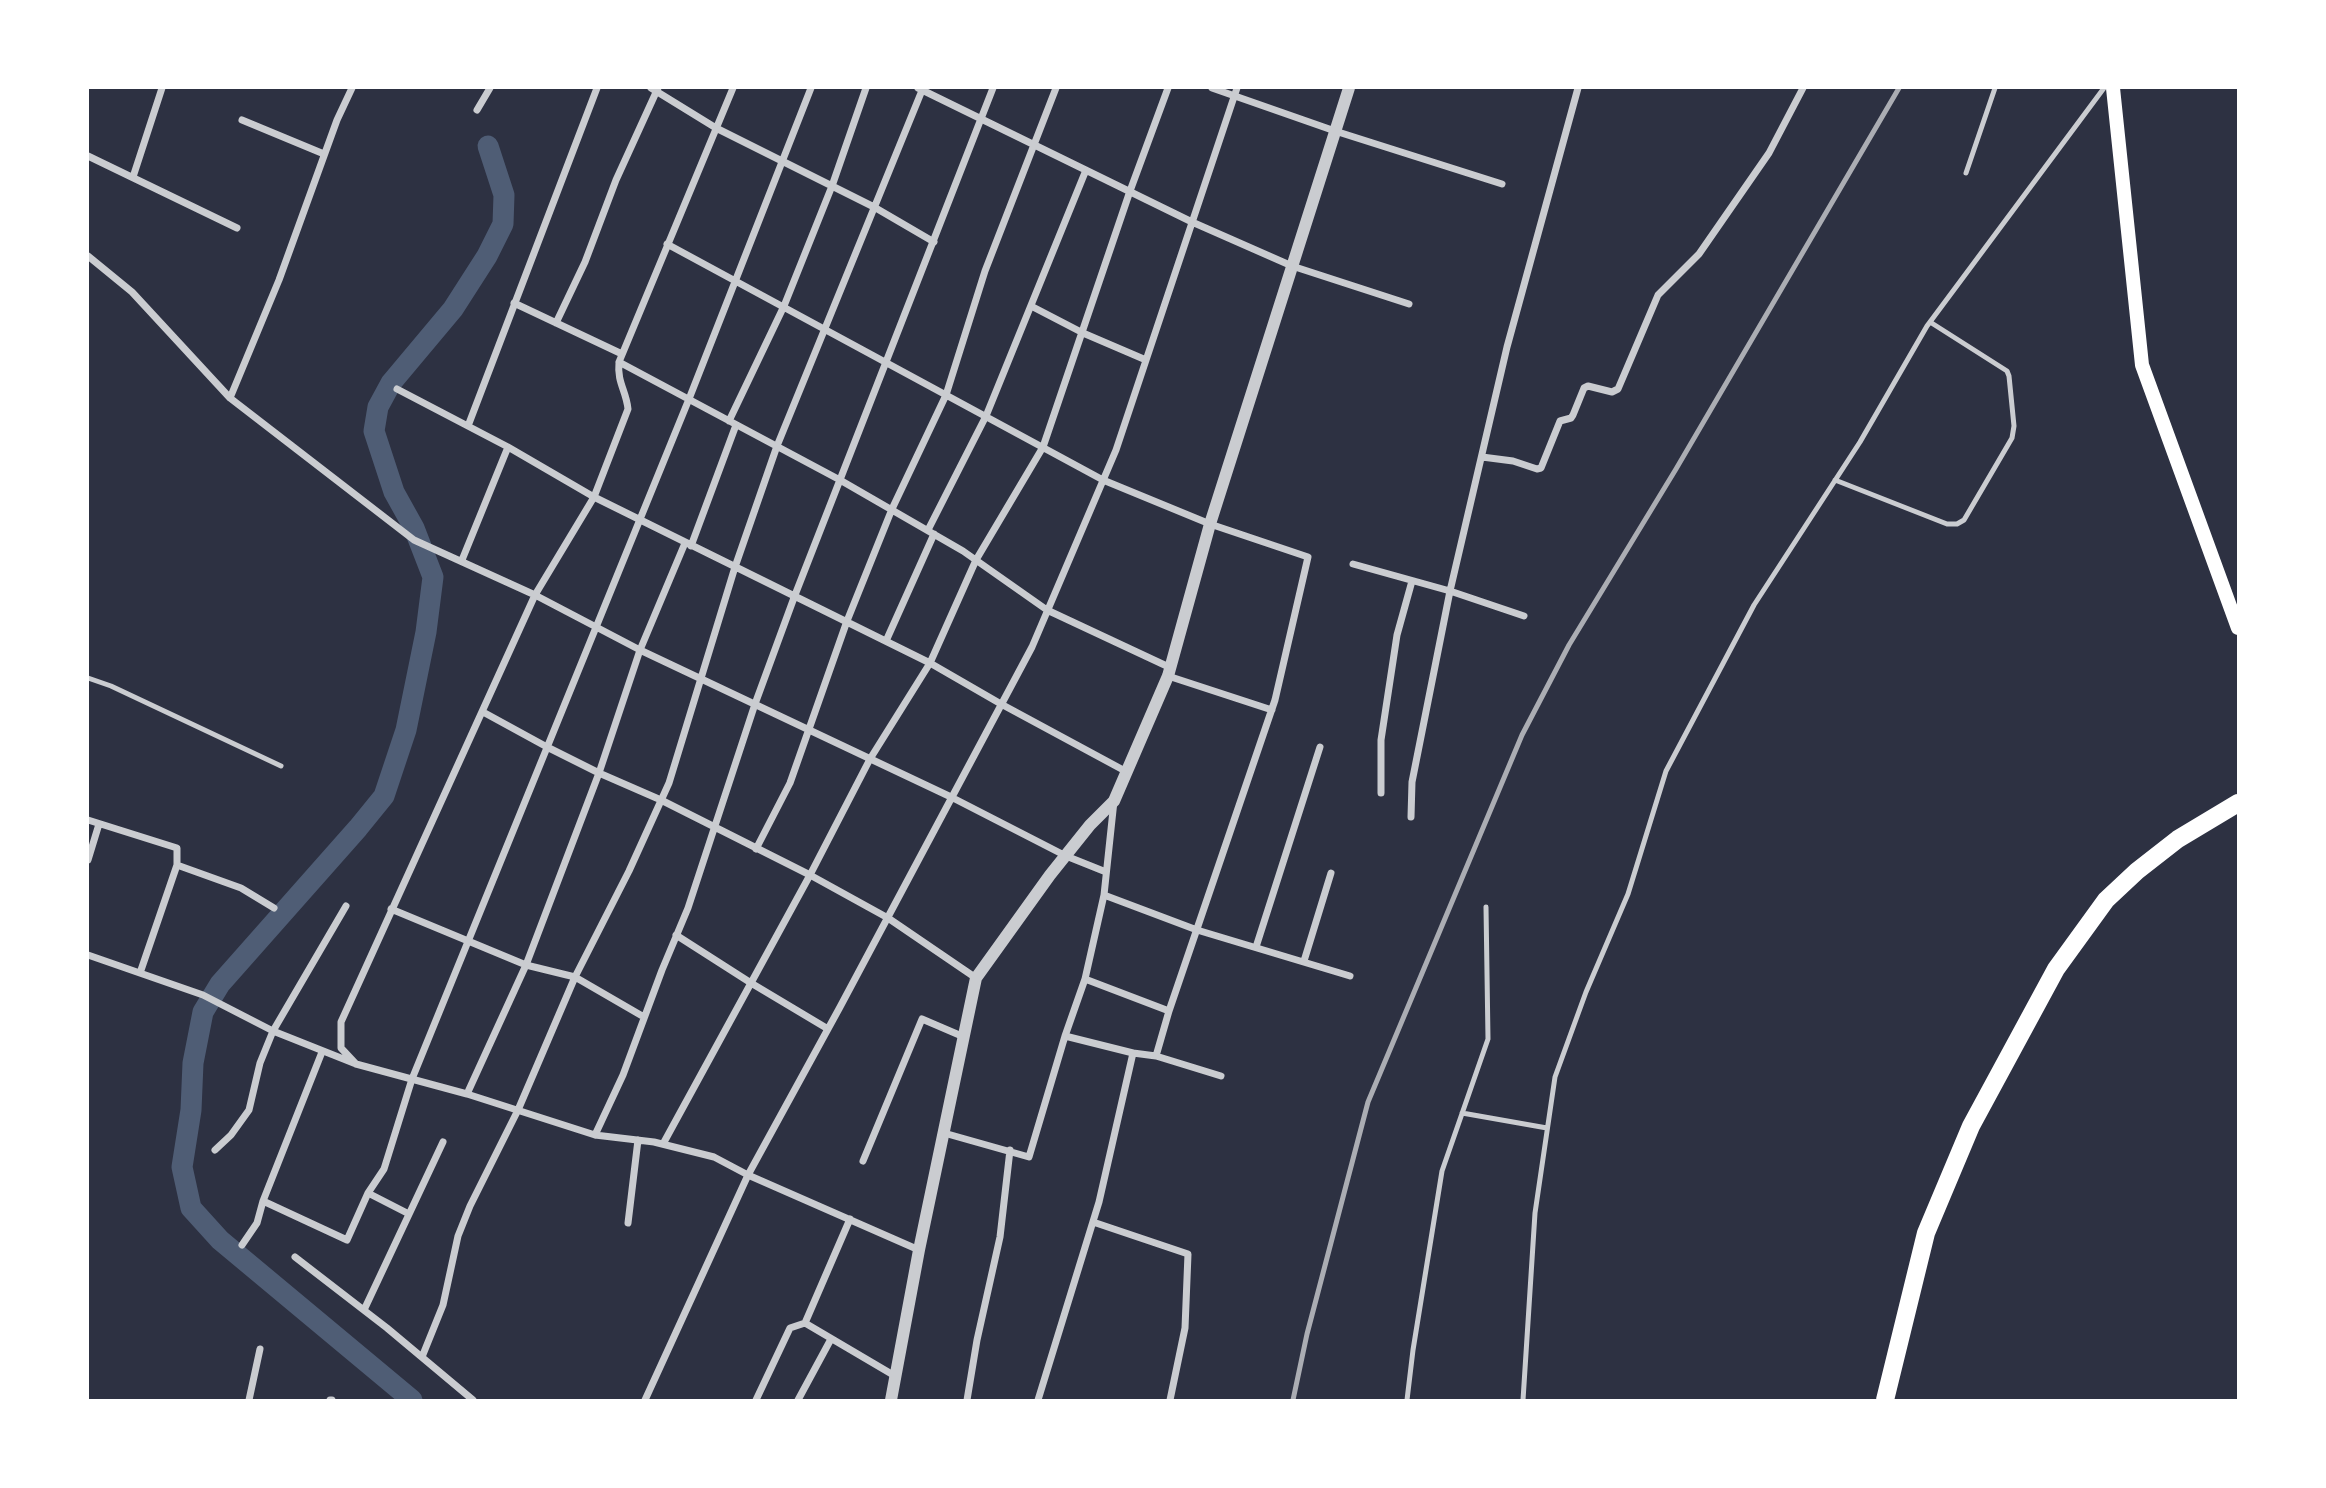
<!DOCTYPE html>
<html>
<head>
<meta charset="utf-8">
<style>
  body { margin:0 }
  #map { position:relative; width:2326px; height:1488px; overflow:hidden; background:#2d3142; font-family:"Archivo Narrow",sans-serif }
  canvas { display:block }
  .frame { position:absolute; inset:0; border:89px solid #fff; pointer-events:none }
</style>
</head>
<body>
<div id="map">
<canvas width="2326" height="1488"></canvas>
<div class="frame"></div>
</div>
<script>
const c = document.querySelector('canvas').getContext('2d');
c.lineJoin = 'round';
function strokePath(path, color, width, dash) {
  c.strokeStyle = color;
  c.lineWidth = width;
  c.lineCap = dash ? 'butt' : 'round';
  c.setLineDash(dash || []);
  c.stroke(path);
}
const canal = new Path2D(`
  M 412,1400 L 220,1240 L 191,1208 L 182,1167 L 191,1110 L 193,1063 L 203,1012 L 220,984 L 358,828 L 384,796 L 406,730 L 426,632 L 433,577 L 414,528 L 394,492 L 374,431 L 378,407 L 391,383 L 453,309 L 487,256 L 503,224 L 504,195 L 488,146`);
const service = new Path2D(`
  M 1966,173 L 1995,88
  M 1835,480 L 1947,524 L 1957,524 L 1964,520 L 2012,438 L 2014,426 L 2009,376 L 2007,371 L 1930,322
  M 88,678 L 111,686 L 281,766
  M 1462,1113 L 1547,1128
  M 1407,1400 L 1413,1350 L 1442,1171 L 1488,1039 L 1486,907
  M 1523,1400 L 1535,1213 L 1555,1077 L 1586,992 L 1628,894 L 1666,771 L 1754,605 L 1860,442 L 1927,326 L 2104,88`);
const minor = new Path2D(`
  M 651,88 L 716,128 L 874,207 L 934,242
  M 918,88 L 1192,222 L 1292,266 L 1409,304
  M 1212,88 L 1335,131 L 1502,184
  M 477,110 L 490,88
  M 242,120 L 324,154
  M 88,156 L 237,228
  M 133,177 L 162,88
  M 667,244 L 1103,480 L 1210,524 L 1308,557 L 1275,700 L 1169,1011 L 1156,1056 L 1133,1053 L 1099,1202 L 1038,1400
  M 88,256 L 132,292 L 230,398 L 414,540 L 535,595 L 640,650 L 951,797 L 1066,856 L 1106,872
  M 514,303 L 622,354
  M 1031,306 L 1083,333 L 1146,360
  M 556,323 L 585,262 L 616,180 L 658,88
  M 619,362 L 840,480 L 963,551 L 1047,610 L 1171,668
  M 397,389 L 508,447 L 594,497 L 930,663 L 1001,704 L 1127,772
  M 230,398 L 279,280 L 337,120 L 352,88
  M 729,421 L 784,306 L 832,186 L 866,88
  M 468,426 L 597,88
  M 1482,457 L 1513,461 L 1537,469 L 1541,468 L 1560,421 L 1571,418 L 1573,415 L 1584,388 L 1588,386 L 1612,392 L 1618,389 L 1658,295 L 1699,254 L 1769,153 L 1803,88
  M 928,530 L 986,416 L 1086,170
  M 691,546 L 736,425
  M 462,560 L 508,447
  M 1353,564 L 1450,591 L 1524,616
  M 886,641 L 934,534
  M 1168,676 L 1272,710
  M 483,712 L 547,747 L 599,773 L 661,800 L 810,875 L 888,918 L 976,978
  M 1381,793 L 1381,740 L 1397,635 L 1412,581
  M 1114,801 L 1104,895 L 1197,930 L 1350,976
  M 1411,817 L 1412,782 L 1450,591 L 1507,347 L 1578,88
  M 88,820 L 177,848 L 177,865 L 241,888 L 274,908
  M 756,849 L 790,783 L 847,621 L 892,509 L 946,395 L 985,271 L 1056,88
  M 88,860 L 99,824
  M 1104,895 L 1085,979 L 1169,1011
  M 391,909 L 526,965 L 575,977 L 644,1017
  M 676,935 L 751,983 L 828,1029
  M 1256,947 L 1320,747
  M 88,955 L 203,995 L 273,1031 L 356,1064 L 467,1094 L 595,1135 L 654,1142 L 714,1157 L 748,1175 L 919,1250
  M 1304,961 L 1331,873
  M 140,973 L 177,865
  M 1065,1036 L 1133,1053
  M 322,1052 L 263,1201 L 347,1240 L 368,1193 L 384,1169 L 412,1079 L 689,399 L 811,88
  M 1156,1056 L 1221,1076
  M 356,1064 L 341,1048 L 341,1022 L 535,595 L 594,497 L 628,409 C 626,390 617,383 619,362 L 733,88
  M 467,1094 L 526,965 L 599,773 L 640,650 L 685,543
  M 944,1133 L 1029,1157 L 1065,1036 L 1085,979
  M 595,1135 L 623,1075 L 662,970 L 688,908 L 755,704 L 795,595 L 993,88
  M 663,1144 L 810,875 L 870,759 L 930,663 L 976,560 L 1043,447 L 1130,191 L 1168,88
  M 215,1150 L 231,1135 L 249,1110 L 260,1063 L 273,1031 L 346,906
  M 863,1161 L 922,1019 L 964,1037
  M 368,1193 L 409,1214
  M 1093,1222 L 1188,1254 L 1185,1328 L 1170,1400
  M 628,1223 L 638,1140
  M 242,1245 L 257,1223 L 263,1201
  M 295,1257 L 387,1328 L 473,1400
  M 364,1310 L 443,1142
  M 805,1323 L 895,1376
  M 422,1357 L 443,1305 L 458,1236 L 470,1206 L 518,1110 L 575,977 L 629,871 L 669,783 L 735,567 L 777,446 L 923,88
  M 249,1400 L 260,1349
  M 330,1400 L 332,1400
  M 645,1400 L 748,1175 L 840,1007 L 1032,647 L 1116,450 L 1237,88
  M 756,1400 L 790,1328 L 805,1323 L 850,1219
  M 798,1400 L 831,1339
  M 967,1400 L 977,1340 L 1000,1237 L 1010,1150`);
const tertiary = new Path2D(`
  M 891,1400 L 919,1250 L 976,978 L 1050,875 L 1090,825 L 1114,801 L 1168,676 L 1210,524 L 1349,88`);
const secondary = new Path2D(`
  M 2113,88 L 2142,365 L 2238,628`);
const primary = new Path2D(`
  M 1885,1400 L 1926,1233 L 1971,1126 L 2056,969 L 2106,900 L 2137,871 L 2178,839 L 2238,803`);
const rail = new Path2D(`
  M 1293,1400 L 1307,1334 L 1368,1102 L 1522,735 L 1569,645 L 1676,469 L 1899,88`);
strokePath(canal, '#4f5d75', 21);
strokePath(service, '#caccd0', 5);
strokePath(minor, '#caccd0', 7);
strokePath(tertiary, '#caccd0', 12);
strokePath(secondary, '#fff', 14);
strokePath(primary, '#fff', 18);
strokePath(rail, '#abadb3', 5);
</script>
</body>
</html>
